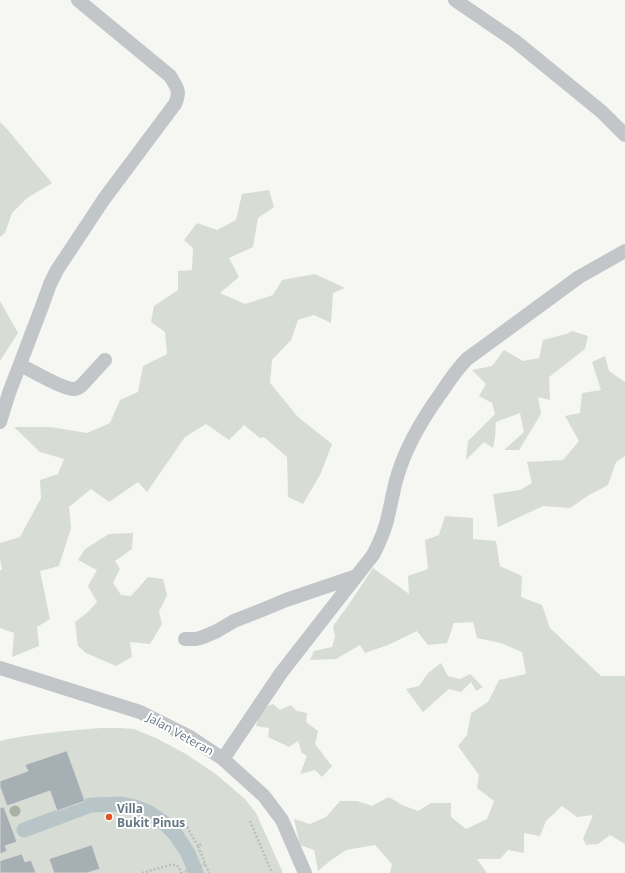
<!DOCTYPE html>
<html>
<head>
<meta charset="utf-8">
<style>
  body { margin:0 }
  canvas { display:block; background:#f6f6f3 }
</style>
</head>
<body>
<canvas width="625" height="873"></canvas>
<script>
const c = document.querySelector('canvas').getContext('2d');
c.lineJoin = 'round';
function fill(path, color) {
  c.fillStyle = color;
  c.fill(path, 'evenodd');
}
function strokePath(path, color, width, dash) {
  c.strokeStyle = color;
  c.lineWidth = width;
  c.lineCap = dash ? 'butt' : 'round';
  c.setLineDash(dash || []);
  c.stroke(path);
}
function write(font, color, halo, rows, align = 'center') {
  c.font = font + ' "Open Sans",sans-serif';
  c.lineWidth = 4;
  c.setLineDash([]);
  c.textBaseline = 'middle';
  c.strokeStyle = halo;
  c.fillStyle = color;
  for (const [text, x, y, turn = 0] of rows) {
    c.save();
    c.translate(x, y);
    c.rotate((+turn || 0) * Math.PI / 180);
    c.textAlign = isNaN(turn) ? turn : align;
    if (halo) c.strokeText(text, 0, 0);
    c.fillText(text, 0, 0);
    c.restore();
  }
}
const green = new Path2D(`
  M 0,122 L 7,129 L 52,183 L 27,198 L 12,213 L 5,233 L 0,237 Z
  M 269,190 L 274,207 L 258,218 L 253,247 L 229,258 L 239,277 L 220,293 L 245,304 L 273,295 L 282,280 L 315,274 L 345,288 L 333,293 L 331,323 L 314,315 L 298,320 L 291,340 L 272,360 L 270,383 L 298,417 L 332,444 L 321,473 L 303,504 L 288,497 L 287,457 L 264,437 L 260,438 L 244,425 L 229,440 L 206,424 L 185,437 L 147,492 L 138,482 L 109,502 L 91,489 L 69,507 L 71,528 L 59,566 L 40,571 L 50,619 L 37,627 L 39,646 L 12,657 L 14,633 L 0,628 L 0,570 L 2,570 L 0,558 L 0,543 L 20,537 L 41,498 L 40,480 L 58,474 L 64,459 L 40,452 L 14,427 L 51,427 L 87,433 L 110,423 L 120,400 L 138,392 L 143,366 L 167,354 L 165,332 L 151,322 L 154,306 L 178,290 L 178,271 L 192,270 L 193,248 L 184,240 L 197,223 L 217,230 L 236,220 L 242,194 Z
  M 0,301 L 18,333 L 0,361 Z
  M 572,331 L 588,336 L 585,349 L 549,377 L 550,400 L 538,397 L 541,414 L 519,450 L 504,450 L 524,432 L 520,413 L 496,422 L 495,437 L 493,448 L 484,442 L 466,460 L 468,441 L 495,414 L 492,403 L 479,396 L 486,384 L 472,370 L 492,366 L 504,350 L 523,361 L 539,358 L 543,340 L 566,334 Z
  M 605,356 L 609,371 L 625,382 L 625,456 L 616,462 L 608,485 L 589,495 L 570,508 L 543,506 L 498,527 L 493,494 L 520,490 L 532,483 L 527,462 L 563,460 L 579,441 L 565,416 L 580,413 L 582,393 L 601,390 L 592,362 Z
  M 445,516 L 473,518 L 473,539 L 496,541 L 500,566 L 522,576 L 521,597 L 542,605 L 550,628 L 601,676 L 625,676 L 625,844 L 610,835 L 598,844 L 586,845 L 583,839 L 593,815 L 577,817 L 562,806 L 546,821 L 540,836 L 524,833 L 524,853 L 508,850 L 500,859 L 477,859 L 487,873 L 390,873 L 392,864 L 375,845 L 346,850 L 330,861 L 318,871 L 314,850 L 300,845 L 294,819 L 310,824 L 326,817 L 340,801 L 357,801 L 372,806 L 389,797 L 402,805 L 418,811 L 431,803 L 451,803 L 451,817 L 466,829 L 487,819 L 494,801 L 477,788 L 479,775 L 458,746 L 467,735 L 471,713 L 488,702 L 499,680 L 526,674 L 522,652 L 501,643 L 477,638 L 473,622 L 454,623 L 447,643 L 428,645 L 417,631 L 388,645 L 365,653 L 360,645 L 336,659 L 310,660 L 314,651 L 332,647 L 335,637 L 333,626 L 347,607 L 373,568 L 409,594 L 408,576 L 428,569 L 425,540 L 439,535 Z
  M 133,533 L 132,549 L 115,561 L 120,569 L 113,583 L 121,595 L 131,596 L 148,577 L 163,579 L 167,595 L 159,612 L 162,624 L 150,644 L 130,642 L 132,657 L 116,666 L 86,653 L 78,646 L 75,622 L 88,612 L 97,602 L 88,586 L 97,570 L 78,560 L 85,549 L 109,534 Z
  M 441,663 L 448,676 L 460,679 L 470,674 L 483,687 L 476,691 L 471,682 L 461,692 L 449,689 L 423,712 L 406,689 L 419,686 L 428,673 Z
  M 273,704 L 280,710 L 291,705 L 297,711 L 307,713 L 306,722 L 318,731 L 315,744 L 332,766 L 322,777 L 315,770 L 300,774 L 307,756 L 302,753 L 298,741 L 289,747 L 268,737 L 269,728 L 256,726 L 261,708 Z
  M 101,728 L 120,728 L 134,729 L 156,738 L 186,754 L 217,775 L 245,799 L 256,813 L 283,873 L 87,873 L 100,868 L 92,845 L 49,859 L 54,873 L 36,873 L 31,860 L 25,862 L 22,854 L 0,861 C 0,847 5,846 17,842 L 4,807 L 0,808 L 0,787 L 7,806 L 50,791 L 57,811 L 85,801 L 26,766 L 28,771 L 0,781 L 0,741 C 33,733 67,731 101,728 Z`);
const canal = new Path2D(`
  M 24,830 L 91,805 L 121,804 L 135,807 L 148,812 L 163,822 L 176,835 L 188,853 L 196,873`);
const building = new Path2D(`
  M 67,751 L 85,801 L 57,811 L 50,791 L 7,806 L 0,787 L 0,781 L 28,771 L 25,765 Z
  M 4,807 L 17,842 L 5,846 L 7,851 L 0,854 L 0,808 Z
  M 92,845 L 100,869 L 87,873 L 54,873 L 49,859 Z
  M 22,854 L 25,862 L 31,860 L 36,873 L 0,873 L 0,861 Z`);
const path = new Path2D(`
  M 250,821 L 272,873
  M 187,827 L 198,846
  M 201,844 L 198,846 L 209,873
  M 142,873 L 170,865 L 176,865 L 179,867 L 181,873
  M 181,873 L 205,864`);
const street = new Path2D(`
  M 455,0 L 515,41 L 602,112 L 625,135
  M 20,365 C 31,370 63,389 73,389 C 77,389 79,388 82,385 L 105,360
  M 0,422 L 9,393 L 41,309 L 50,284 L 57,270 L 104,199 L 175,104 C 181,91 177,88 170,76 L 78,0
  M 185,639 L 196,639 L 203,637 L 217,631 L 234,621 L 262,610 L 286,600 L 357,576
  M 0,668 L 140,712 L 190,737 L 223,759 L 264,796 L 282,820 L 305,873
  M 223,759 L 281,673 L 373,555 C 380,542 386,528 389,512 C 392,499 394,486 398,474 C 407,444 423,418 441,393 C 449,381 457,369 467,359 L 579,277 L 625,251`);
const trees = [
  [15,811]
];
const markers = [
  [109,817,4,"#e35326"]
];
const streetNames = [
  ["Jalan Veteran",180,735,29]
];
const poiNames = [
  ["Villa",117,810],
  ["Bukit Pinus",117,824]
];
fill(green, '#d7ddd4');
strokePath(canal, '#b7c4c8', 15);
fill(building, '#a6afb4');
strokePath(building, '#d8d8d6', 1);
strokePath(path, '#bcbec0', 2.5, [2, 2]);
strokePath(street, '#c2c6c9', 14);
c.fillStyle = '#a8b2a4';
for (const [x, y] of trees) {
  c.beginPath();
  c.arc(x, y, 5.5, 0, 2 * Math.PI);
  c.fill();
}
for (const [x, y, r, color] of markers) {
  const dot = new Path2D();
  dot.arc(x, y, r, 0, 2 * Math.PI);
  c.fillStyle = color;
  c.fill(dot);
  strokePath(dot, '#fff', 1.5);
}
write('12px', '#657684', '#fff', streetNames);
write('bold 12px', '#657684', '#fff', poiNames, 'left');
</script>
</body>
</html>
